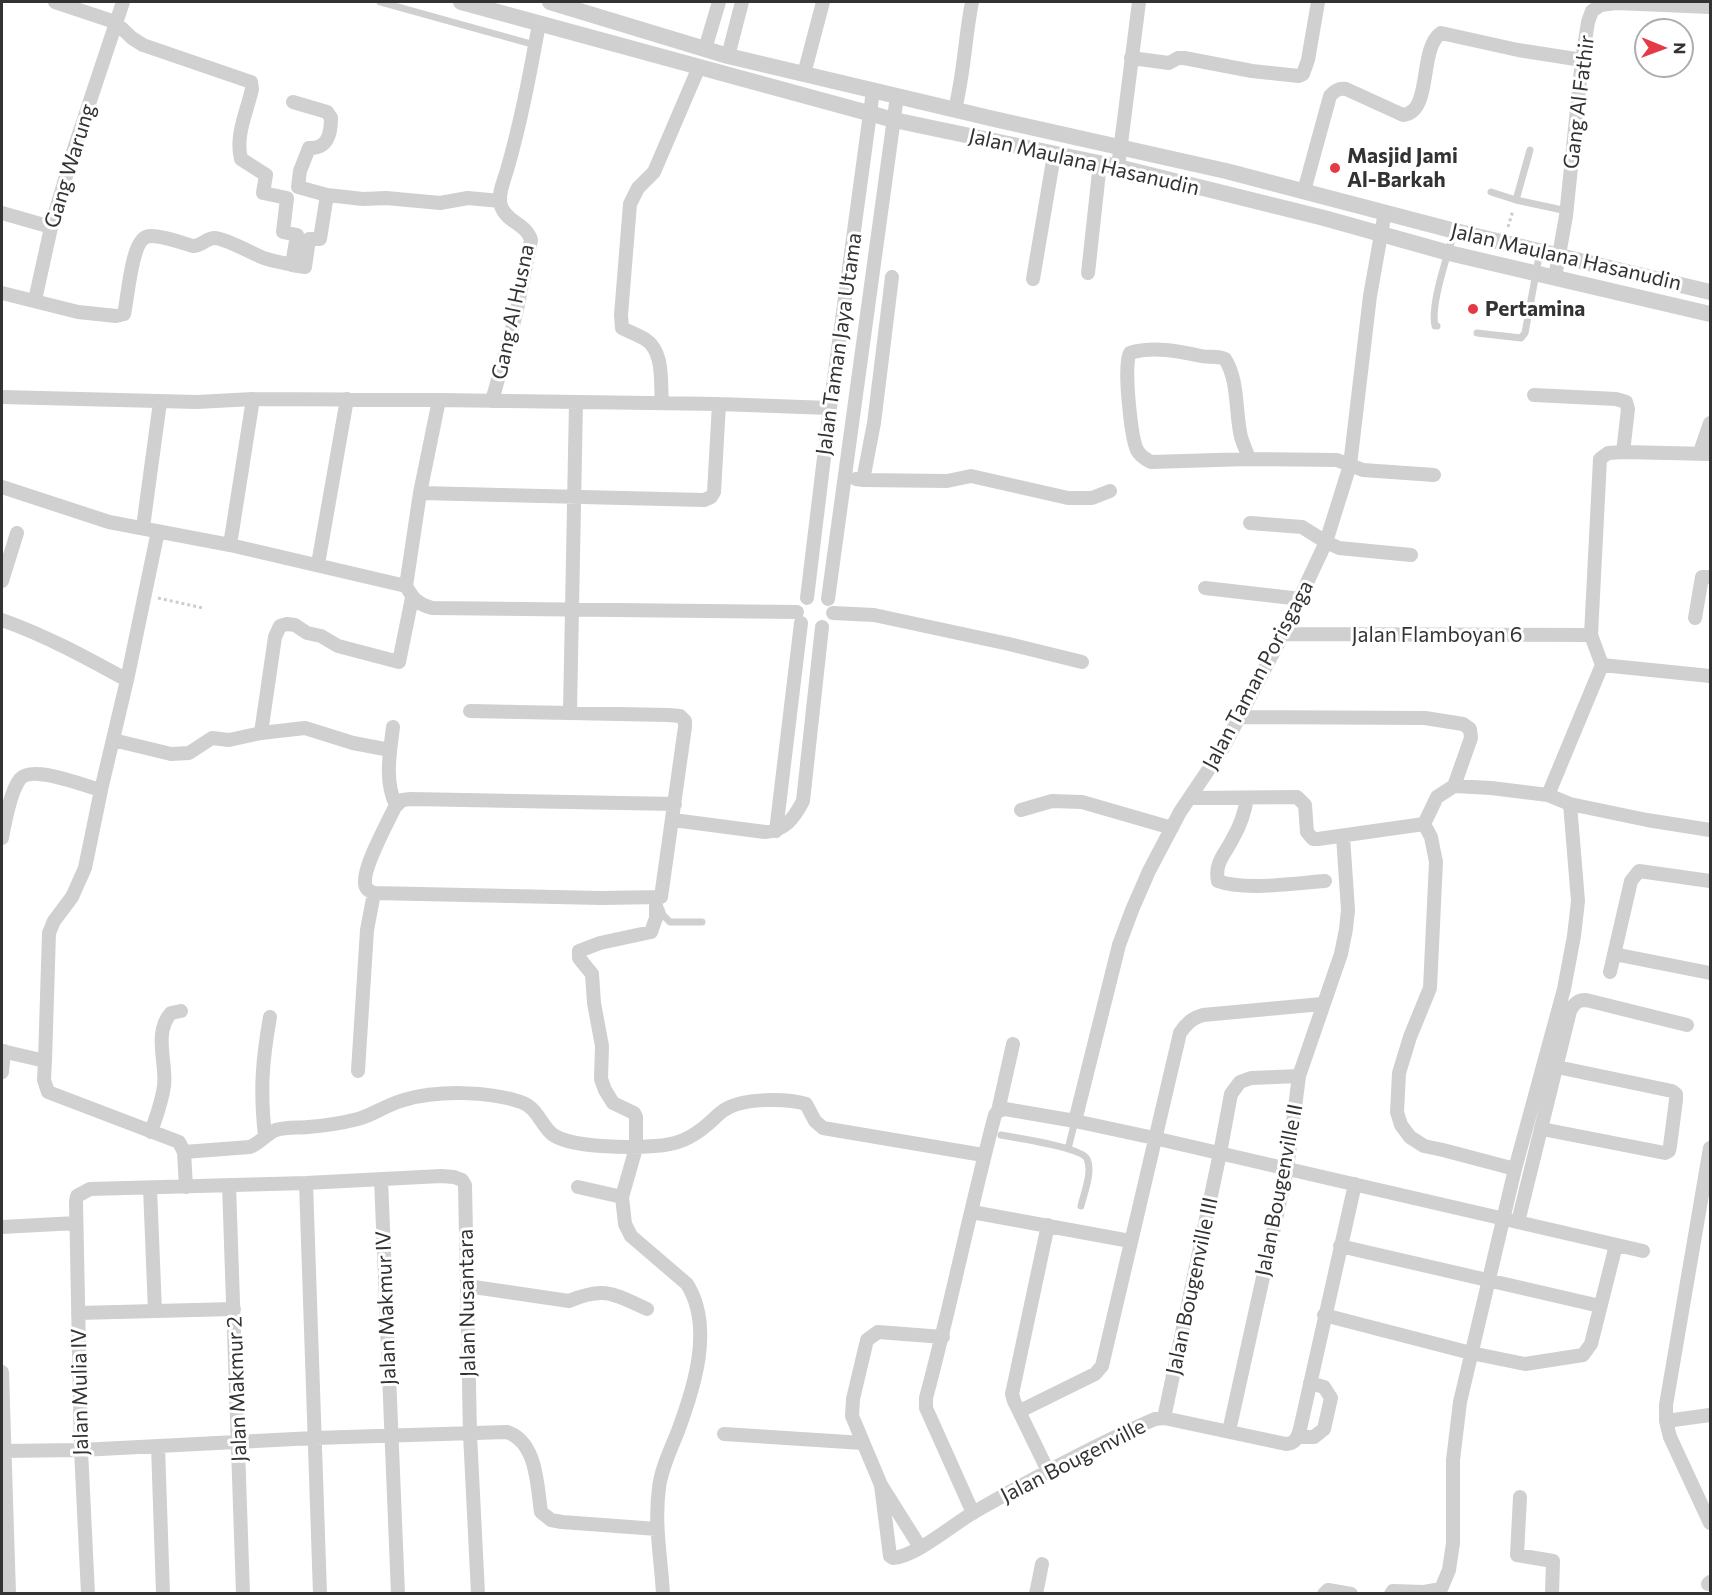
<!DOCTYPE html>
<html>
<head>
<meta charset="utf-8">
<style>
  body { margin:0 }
  #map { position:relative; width:1712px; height:1595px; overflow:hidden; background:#fff; font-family:Commissioner,sans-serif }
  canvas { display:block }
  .frame { position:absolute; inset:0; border:3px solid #333; pointer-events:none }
  .north { position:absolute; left:1634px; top:18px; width:60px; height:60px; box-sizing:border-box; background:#fff; border:2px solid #adadad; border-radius:50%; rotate:91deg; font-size:16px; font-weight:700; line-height:24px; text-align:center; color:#333 }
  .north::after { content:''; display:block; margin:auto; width:21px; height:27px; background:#e63946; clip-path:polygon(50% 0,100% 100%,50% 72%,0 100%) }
</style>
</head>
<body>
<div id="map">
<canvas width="1712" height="1595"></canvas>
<div class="frame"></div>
<div class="north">N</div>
</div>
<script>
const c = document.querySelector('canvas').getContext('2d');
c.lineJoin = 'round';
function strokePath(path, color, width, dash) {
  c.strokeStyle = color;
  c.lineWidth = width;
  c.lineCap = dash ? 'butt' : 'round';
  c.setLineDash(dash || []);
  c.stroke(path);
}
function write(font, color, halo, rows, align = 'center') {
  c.font = font + ' Commissioner,sans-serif';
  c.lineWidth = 6;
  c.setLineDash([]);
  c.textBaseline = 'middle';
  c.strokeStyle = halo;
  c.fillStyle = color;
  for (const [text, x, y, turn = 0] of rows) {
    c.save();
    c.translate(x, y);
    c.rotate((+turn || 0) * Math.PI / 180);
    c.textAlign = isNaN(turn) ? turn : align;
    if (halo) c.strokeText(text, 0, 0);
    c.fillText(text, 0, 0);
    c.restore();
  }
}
const path = new Path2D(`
  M 1508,227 L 1513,210
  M 158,598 L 203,608`);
const service = new Path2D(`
  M 380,2 L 535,45
  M 1491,192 L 1516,200 L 1567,211
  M 1516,200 L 1530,150
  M 1437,326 L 1435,326 C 1430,304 1448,255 1454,232
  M 1477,333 L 1521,338 L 1525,333 L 1540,251
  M 661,909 L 663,915 L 670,922 L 702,922
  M 1001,1135 C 1016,1138 1082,1147 1087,1159 C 1093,1171 1084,1193 1081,1206
  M 1068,1149 L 1075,1121`);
const minor = new Path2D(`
  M 705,49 L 719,2
  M 728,56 L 742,2
  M 1131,58 L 1169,63 L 1178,58 L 1184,58 L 1252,71 L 1299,76 L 1303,74 L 1308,60 L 1318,2
  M 804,74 L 823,2
  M 293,102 L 327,112 L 331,118 C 331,135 327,149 309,148 L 300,171 L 298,187 L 327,195 L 363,199 L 386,198 L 440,203 L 468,198 L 500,201
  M 955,109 C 964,74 965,37 972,2
  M 1118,167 L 1139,2
  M 1304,191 L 1330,96 C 1335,90 1339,88 1346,89 L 1403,115 C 1433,112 1418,49 1441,33 L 1518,50 L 1582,60
  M 2,213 L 51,227
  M 292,265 L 305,267 L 309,239 L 320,239 L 327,195
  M 1088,273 L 1100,163
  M 1555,277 L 1566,216 L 1582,60 L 1588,22 L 1592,11 L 1601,5 L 1616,3 L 1710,7
  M 1033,279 L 1054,155
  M 2,293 L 78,312 L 116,316 L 124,314 C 128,298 131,243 146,237 C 155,233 182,243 193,246 C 202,246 206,238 215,238 C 226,239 248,251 259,256 C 269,261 282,262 292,265 L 297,235 L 283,232 L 287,198 L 263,193 L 266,175 L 241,159 C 235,135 247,112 252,89 L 251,82 L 143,45 L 132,38 L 115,22 L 55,2
  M 35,300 L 52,223 L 75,146 L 123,2
  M 1534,395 L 1616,399 L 1626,402 L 1628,409 L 1623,452
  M 2,397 L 197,402 L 253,399 L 439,400 L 719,404 L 830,408
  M 439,400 L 420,493 L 406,586 C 413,599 418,604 432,608 L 797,612
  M 492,401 L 516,314 L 531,240 C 527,224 506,222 501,206 C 497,195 504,181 507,170 C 521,122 530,73 539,24
  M 662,403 C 660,383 665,352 645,339 C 638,335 630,332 622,328 L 621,315 L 630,204 L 638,188 L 654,172 L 699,67
  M 1700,452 L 1710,423
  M 1710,454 L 1623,452 L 1608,453 L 1600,459 L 1591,635 L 1602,665 L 1710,676
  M 1249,459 C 1247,452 1243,444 1241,437 C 1235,412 1239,381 1225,359 C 1217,355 1210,358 1201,356 C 1179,351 1152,346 1130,353 C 1123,364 1131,437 1137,450 C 1140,456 1145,459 1151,462 L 1249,459 L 1337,460 L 1363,470 L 1434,475
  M 856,479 L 863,480 L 874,423 L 892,277
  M 863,480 L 947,481 L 971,476 L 1068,498 L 1092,498 L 1110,491
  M 2,487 L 109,522 L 230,545 L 406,586
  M 420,493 L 704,500 L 711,497 L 714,492 L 719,404
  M 1250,523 L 1302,527 L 1326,542 L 1339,548 L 1411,555
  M 143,527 L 160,402
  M 230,545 L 253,399
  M 318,564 L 347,399
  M 2,581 L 17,533
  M 1205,588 L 1301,599
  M 807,598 L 830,408 L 873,91
  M 828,599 L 897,96
  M 833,613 L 874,615 L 1009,644 L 1082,662
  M 1695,618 L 1702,577 L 1710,577
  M 2,620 C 45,635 87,658 127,680
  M 1283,634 L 1591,635
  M 470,711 L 668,715 L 680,716 L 685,721 L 685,727 L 661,897 L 601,898 L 374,893 C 369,891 365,889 365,883 C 363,867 387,824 395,807 L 402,800 L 411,799 L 675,804
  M 570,712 L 576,402
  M 1239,717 L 1425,718 L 1463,724 L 1470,729 L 1471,738 L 1454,786
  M 393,727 C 390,752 384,781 396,805
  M 261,733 L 305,728 L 353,743 L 390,750
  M 113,740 L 171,754 L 189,753 L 212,738 L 229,740 L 261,733 L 275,637 L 280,626 L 287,624 L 295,625 L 307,633 L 321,636 L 338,646 L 399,662 L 412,598
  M 1548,795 L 1602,665
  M 1190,798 L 1297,797 L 1305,805 L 1307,832 L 1313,839 L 1318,839 L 1424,824 L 1437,797 L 1454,786 L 1491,788 L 1548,795 L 1570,804 L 1647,820 L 1710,830
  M 1247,798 C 1245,811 1240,826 1233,838 C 1226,853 1214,862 1218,881 C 1244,891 1297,883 1325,881
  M 1021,810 L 1052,801 L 1082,802 L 1172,828
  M 673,820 L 765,832 C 785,831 794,818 803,801 L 822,627
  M 1424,824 L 1431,837 L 1436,862 L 1430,988 L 1410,1037 L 1399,1073 L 1397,1112 L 1401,1125 L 1410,1137 L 1424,1146 L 1443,1150 L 1515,1169
  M 776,831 L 801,623
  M 2,838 C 5,822 10,792 20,779 C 32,764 84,786 101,790
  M 656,897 L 656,918 L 651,932 L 600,943 L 579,951 L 579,958 L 592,974 L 594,1003 L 602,1046 L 601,1079 L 605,1090 L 613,1103 L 634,1113 L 636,1117 L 636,1148 L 622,1197 L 625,1224 L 631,1236 L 687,1284 C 714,1327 694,1388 678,1431 C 671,1449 661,1469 659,1488 C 654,1523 661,1558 663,1594
  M 1614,954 L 1710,973
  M 1610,972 L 1631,881 L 1639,871 L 1710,881
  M 2,1051 L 45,1061 L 44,1080 L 48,1092 L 179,1142 L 184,1152 L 186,1187
  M 45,1061 L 49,933 L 54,921 L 72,897 L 85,868 L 101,790 L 127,680 L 158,531
  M 358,1071 L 367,930 L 374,893
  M 2,1072 L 4,1051
  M 998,1111 L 1005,1109 L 1075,1121 L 1154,1138 L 1643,1251
  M 1075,1121 L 1119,945 L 1132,910 L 1149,871 L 1180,812 L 1223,748 L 1283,634 L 1326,542 L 1350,465 L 1370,296 L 1385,212
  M 1542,1129 L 1665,1153 L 1669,1151 L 1670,1146 L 1676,1100 L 1676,1094 L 1672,1091 L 1557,1067
  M 151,1132 C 156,1117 162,1102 164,1086 C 167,1063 153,1033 171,1013 L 181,1011
  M 265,1136 C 260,1091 262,1062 270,1017
  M 1710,1148 L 1666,1405 L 1666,1421 L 1670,1437 L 1710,1523
  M 184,1152 L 250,1147 C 260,1143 266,1134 276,1130 C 286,1127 298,1128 308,1127 C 324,1126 342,1123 358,1119 C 373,1115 388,1104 404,1100 C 437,1090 489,1091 521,1102 C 538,1108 540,1124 552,1134 C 569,1148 633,1148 655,1146 C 677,1145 692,1138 708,1124 C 714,1119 720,1112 726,1109 C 744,1098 787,1098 806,1104 L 815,1121 L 823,1128 L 983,1155
  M 381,1179 L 398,1594
  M 306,1183 L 320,1594
  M 229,1185 L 243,1594
  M 578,1187 L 622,1197
  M 150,1188 L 155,1311
  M 972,1212 L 1130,1241
  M 1518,1222 L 1570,1011 C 1574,1004 1577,1000 1586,1000 L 1687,1025
  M 2,1227 L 76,1223
  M 1340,1246 L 1600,1306
  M 467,1286 L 569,1301 C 605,1286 614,1294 647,1309
  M 78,1313 L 234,1309
  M 1324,1315 L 1471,1353 L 1525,1364 L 1583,1355 L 1591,1344 L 1616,1245
  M 2,1372 L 9,1594
  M 1020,1411 L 1095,1374 L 1102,1366 L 1180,1033 C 1186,1024 1192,1018 1203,1015 L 1322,1004
  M 1164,1418 L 1220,1153 L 1231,1094 L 1240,1082 L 1251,1078 L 1299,1076
  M 1666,1421 L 1710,1415
  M 1229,1431 L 1287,1169 L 1299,1076 L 1341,954 L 1346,929 L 1348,910 L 1343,836
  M 724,1434 L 863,1443
  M 1297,1437 L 1314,1437 L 1324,1429 L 1331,1398 L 1324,1387 L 1310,1383
  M 158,1446 L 163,1594
  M 2,1451 L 81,1450 L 314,1438 L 507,1432 C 537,1442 537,1485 541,1512 L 551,1520 L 562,1522 L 657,1529
  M 1048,1471 L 1014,1401 L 1012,1394 L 1048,1225
  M 881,1485 L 890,1556 L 893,1558 C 917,1556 953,1524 976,1511 C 1034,1478 1094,1445 1155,1419 L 1164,1418 L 1286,1444 C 1296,1443 1297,1438 1300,1429 L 1355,1184
  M 1520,1497 L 1517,1555 L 1553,1561 L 1552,1594
  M 973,1513 L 926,1408 L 926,1398 C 951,1305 970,1209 995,1115 L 998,1111 L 1013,1044
  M 920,1547 L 881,1485 L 852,1416 L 853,1399 L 867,1340 L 878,1332 L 943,1337
  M 1708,1584 L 1710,1582
  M 88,1594 L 81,1450 L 76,1201 L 77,1196 L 90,1189 L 306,1183 L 441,1176 L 454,1177 L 462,1180 L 465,1185 L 470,1434 L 478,1594
  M 1036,1594 L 1042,1564
  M 1324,1594 L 1328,1590 L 1351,1594
  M 1391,1594 L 1393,1591 L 1424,1592 L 1441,1589 L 1449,1570 L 1453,1543 L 1453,1460 L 1460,1402 L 1515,1169 L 1564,989 L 1574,936 L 1578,901 L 1570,804`);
const tertiary = new Path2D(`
  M 461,2 L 894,120 L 1118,167 L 1324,218 L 1449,253 L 1710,314
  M 550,2 L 728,56 L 994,119 L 1226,171 L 1455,231 L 1710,292`);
const markers = [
  [1335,168,6,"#e63946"],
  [1473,309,6,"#e63946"]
];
const streetNames = [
  ["Gang Al Fathir",1579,102,-83],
  ["Jalan Maulana Hasanudin",1084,162,13],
  ["Gang Warung",70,166,-73],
  ["Jalan Maulana Hasanudin",1566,257,13],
  ["Gang Al Husna",513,312,-78],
  ["Jalan Taman Jaya Utama",839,344,-82],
  ["Jalan Flamboyan 6",1437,635],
  ["Jalan Taman Porisgaga",1258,675,-62],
  ["Jalan Bougenville II",1279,1190,-79],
  ["Jalan Bougenville III",1192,1286,-78],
  ["Jalan Nusantara",467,1303,-91],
  ["Jalan Makmur IV",386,1308,-92],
  ["Jalan Makmur 2",237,1389,-92],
  ["Jalan Mulia IV",80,1392,-91],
  ["Jalan Bougenville",1073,1461,-27]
];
const poiNames = [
  ["Masjid Jami",1347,156],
  ["Al-Barkah",1347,180],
  ["Pertamina",1485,309]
];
strokePath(path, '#cdcdcd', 3, [3, 3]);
strokePath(service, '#d0d0d0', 7);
strokePath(minor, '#d0d0d0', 14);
strokePath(tertiary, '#d0d0d0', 16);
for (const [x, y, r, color] of markers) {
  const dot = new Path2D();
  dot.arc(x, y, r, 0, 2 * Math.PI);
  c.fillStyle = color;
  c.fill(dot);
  strokePath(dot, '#fff', 2);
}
write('21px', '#333', '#fff', streetNames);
write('bold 21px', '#333', '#fff', poiNames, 'left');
</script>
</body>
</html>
